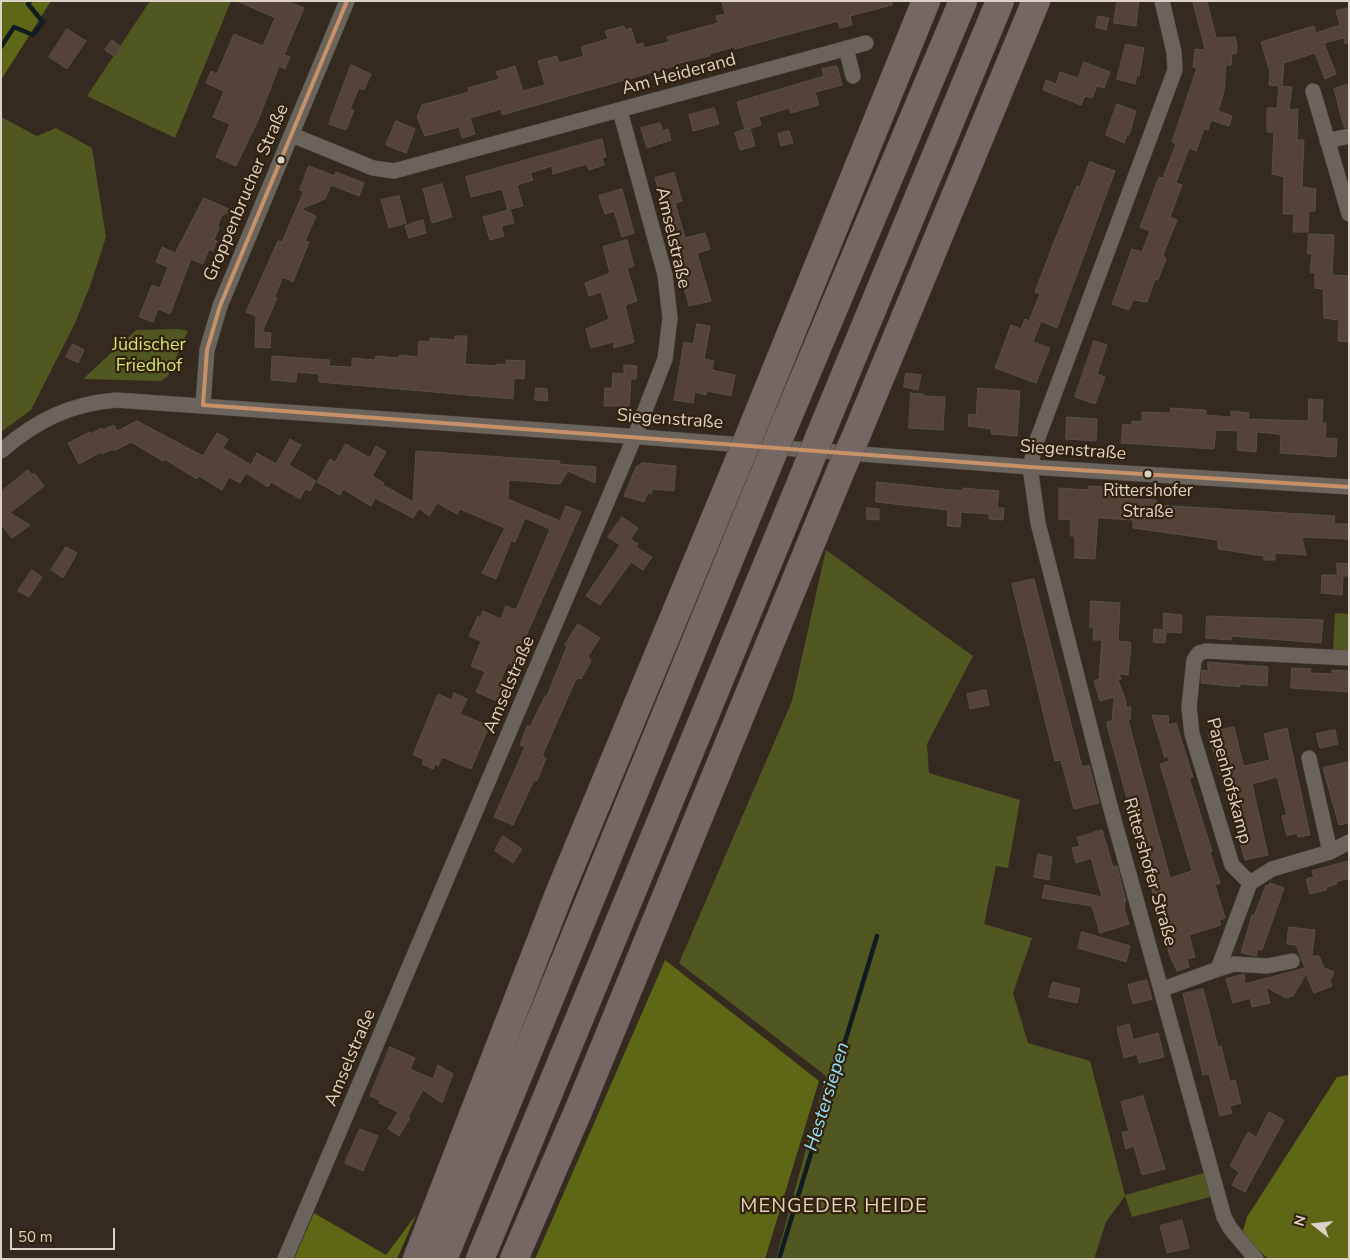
<!DOCTYPE html>
<html>
<head>
<meta charset="utf-8">
<style>
  body { margin:0 }
  #map { position:relative; width:1350px; height:1260px; overflow:hidden; background:#342a20; font-family:"Nunito Sans",sans-serif }
  canvas { display:block }
  .frame { position:absolute; inset:0; border:2px solid #ddd2c6; pointer-events:none }
  .north { position:absolute; left:1290px; top:1200px; width:50px; height:50px; -webkit-text-stroke:4px #32210e; paint-order:stroke; rotate:286deg; font-size:14px; font-weight:700; line-height:20px; text-align:center; color:#ddd2c6 }
  .north::after { content:''; display:block; margin:auto; width:18px; height:22px; background:#ddd2c6; clip-path:polygon(50% 0,100% 100%,50% 72%,0 100%) }
  .scale { position:absolute; left:10px; top:1228px; width:105px; height:22px; box-sizing:border-box; border:2px solid #ddd2c6; border-top:0; padding-left:6px; font-size:15px; line-height:18px; white-space:nowrap; color:#ddd2c6; -webkit-text-stroke:4px #32210e; paint-order:stroke }
</style>
</head>
<body>
<div id="map">
<canvas width="1350" height="1260"></canvas>
<div class="frame"></div>
<div class="north">N</div>
<div class="scale">50 m</div>
</div>
<script>
const c = document.querySelector('canvas').getContext('2d');
c.lineJoin = 'round';
function fill(path, color) {
  c.fillStyle = color;
  c.fill(path, 'evenodd');
}
function strokePath(path, color, width, dash) {
  c.strokeStyle = color;
  c.lineWidth = width;
  c.lineCap = dash ? 'butt' : 'round';
  c.setLineDash(dash || []);
  c.stroke(path);
}
function write(font, color, halo, rows, align = 'center') {
  c.font = font + ' "Nunito Sans",sans-serif';
  c.lineWidth = 4.5;
  c.setLineDash([]);
  c.textBaseline = 'middle';
  c.strokeStyle = halo;
  c.fillStyle = color;
  for (const [text, x, y, turn = 0] of rows) {
    c.save();
    c.translate(x, y);
    c.rotate((+turn || 0) * Math.PI / 180);
    c.textAlign = isNaN(turn) ? turn : align;
    if (halo) c.strokeText(text, 0, 0);
    c.fillText(text, 0, 0);
    c.restore();
  }
}
const green = new Path2D(`
  M 150,1 L 231,1 L 175,138 L 87,96 Z
  M 1,117 L 37,136 L 56,128 L 92,148 L 106,237 L 90,286 L 75,323 L 31,410 L 1,432 Z
  M 178,329 L 188,331 L 168,376 L 161,381 L 83,379 L 136,330 Z
  M 826,550 L 973,656 L 927,744 L 929,773 L 1020,800 L 1008,868 L 996,866 L 984,924 L 1032,938 L 1013,993 L 1028,1043 L 1090,1061 L 1125,1195 L 1204,1173 L 1214,1196 L 1132,1217 L 1125,1196 L 1106,1222 L 1094,1259 L 776,1259 L 826,1076 L 679,963 L 792,701 Z
  M 1335,613 L 1349,614 L 1349,653 L 1333,652 Z`);
const forest = new Path2D(`
  M 1,1 L 51,1 L 1,80 Z
  M 665,960 L 819,1081 L 765,1259 L 535,1259 Z
  M 1349,1075 L 1349,1259 L 1268,1259 L 1242,1234 L 1247,1217 L 1337,1077 Z
  M 314,1213 L 386,1255 L 416,1215 L 397,1259 L 294,1259 Z`);
const stream = new Path2D(`
  M 1,47 L 14,27 L 33,35 L 43,22 L 28,4 L 30,1
  M 779,1259 L 877,936`);
const building = new Path2D(`
  M 237,1 L 287,1 L 304,8 L 284,55 L 290,57 L 285,69 L 279,66 L 259,118 L 236,166 L 216,157 L 230,124 L 213,117 L 224,91 L 206,83 L 211,71 L 217,74 L 234,34 L 263,46 L 275,18 Z
  M 722,1 L 892,1 L 892,5 L 850,16 L 852,25 L 840,28 L 838,21 L 735,49 L 734,47 L 709,54 L 710,56 L 675,64 L 675,66 L 667,68 L 502,115 L 501,109 L 470,118 L 475,134 L 462,138 L 459,127 L 425,136 L 417,117 L 422,105 L 469,92 L 468,88 L 499,79 L 496,72 L 515,66 L 523,91 L 545,85 L 538,61 L 557,56 L 559,63 L 584,56 L 581,47 L 608,39 L 605,31 L 624,26 L 625,30 L 631,28 L 636,45 L 643,43 L 644,48 L 669,42 L 667,37 L 718,23 L 716,16 L 725,14 Z
  M 1117,1 L 1139,1 L 1136,26 L 1114,23 Z
  M 1193,1 L 1207,1 L 1216,38 L 1235,37 L 1237,45 L 1236,54 L 1232,53 L 1231,65 L 1226,65 L 1224,92 L 1218,111 L 1232,116 L 1229,126 L 1211,120 L 1208,130 L 1204,129 L 1196,151 L 1189,148 L 1176,183 L 1182,185 L 1170,217 L 1177,220 L 1163,255 L 1166,259 L 1158,280 L 1155,279 L 1147,302 L 1133,300 L 1129,310 L 1112,304 L 1132,249 L 1142,252 L 1150,231 L 1140,227 L 1159,177 L 1163,178 L 1176,144 L 1172,142 L 1197,68 L 1193,67 L 1195,49 L 1205,50 Z
  M 1349,8 L 1349,43 L 1345,44 L 1344,38 L 1324,43 L 1336,74 L 1325,79 L 1315,53 L 1284,63 L 1282,86 L 1292,87 L 1289,110 L 1298,109 L 1297,140 L 1304,140 L 1302,187 L 1316,189 L 1315,211 L 1309,211 L 1308,232 L 1293,232 L 1294,214 L 1283,214 L 1284,177 L 1272,174 L 1274,132 L 1267,132 L 1267,108 L 1277,108 L 1279,86 L 1269,85 L 1270,72 L 1261,42 L 1314,26 L 1316,33 L 1340,25 L 1336,11 Z
  M 1098,16 L 1109,18 L 1106,30 L 1096,27 Z
  M 67,29 L 86,41 L 67,69 L 49,57 Z
  M 112,40 L 121,47 L 115,57 L 105,50 Z
  M 1126,44 L 1144,48 L 1139,76 L 1137,75 L 1135,84 L 1117,79 Z
  M 1084,62 L 1110,72 L 1104,88 L 1097,86 L 1092,98 L 1085,96 L 1081,105 L 1043,90 L 1046,80 L 1056,84 L 1060,72 L 1078,78 Z
  M 351,65 L 371,74 L 364,90 L 359,88 L 350,109 L 354,110 L 346,130 L 329,124 Z
  M 837,66 L 842,85 L 815,92 L 819,105 L 791,113 L 789,108 L 759,117 L 761,125 L 745,130 L 737,102 L 824,76 L 822,69 Z
  M 1349,84 L 1349,127 L 1344,127 L 1334,89 Z
  M 1117,104 L 1136,111 L 1129,135 L 1127,135 L 1124,143 L 1106,135 Z
  M 714,108 L 719,124 L 693,131 L 689,115 Z
  M 396,121 L 415,129 L 406,153 L 386,145 Z
  M 660,123 L 663,131 L 668,129 L 671,140 L 647,148 L 641,128 Z
  M 750,128 L 755,146 L 740,150 L 735,133 Z
  M 789,131 L 793,143 L 781,146 L 778,134 Z
  M 602,139 L 606,157 L 602,158 L 604,165 L 589,170 L 587,164 L 553,174 L 552,166 L 530,173 L 533,180 L 517,185 L 523,206 L 510,209 L 514,223 L 501,226 L 504,236 L 490,240 L 483,217 L 508,210 L 502,189 L 471,197 L 466,177 Z
  M 1090,162 L 1115,171 L 1057,328 L 1041,321 L 1033,342 L 1050,348 L 1036,383 L 995,368 L 1011,325 L 1021,329 L 1025,319 L 1029,321 L 1040,294 L 1035,292 L 1054,242 L 1077,186 L 1080,187 Z
  M 309,166 L 335,176 L 336,172 L 364,183 L 359,196 L 331,185 L 325,199 L 301,209 L 316,216 L 305,241 L 309,242 L 293,282 L 283,277 L 274,298 L 277,298 L 262,332 L 271,333 L 270,348 L 255,347 L 256,316 L 246,312 L 278,241 L 282,242 L 304,191 L 300,190 Z
  M 674,173 L 682,201 L 675,203 L 685,238 L 705,233 L 710,249 L 697,253 L 711,301 L 689,306 L 684,287 L 679,288 L 676,275 L 683,273 L 655,178 Z
  M 442,184 L 452,217 L 432,223 L 423,189 Z
  M 622,189 L 634,233 L 622,237 L 614,211 L 605,214 L 599,196 Z
  M 399,196 L 406,223 L 389,228 L 381,200 Z
  M 204,198 L 233,211 L 222,215 L 218,225 L 219,228 L 214,240 L 217,241 L 213,251 L 209,249 L 203,264 L 191,259 L 170,314 L 158,309 L 153,322 L 139,317 L 152,285 L 160,288 L 168,267 L 156,262 L 162,247 L 175,253 Z
  M 423,220 L 426,233 L 409,238 L 405,226 Z
  M 1309,234 L 1334,235 L 1332,275 L 1349,276 L 1349,342 L 1338,341 L 1339,320 L 1324,318 L 1323,289 L 1315,288 L 1315,273 L 1310,272 L 1312,254 L 1308,254 Z
  M 627,240 L 634,266 L 627,268 L 637,301 L 625,305 L 634,342 L 614,348 L 613,342 L 591,348 L 586,329 L 609,319 L 601,292 L 589,296 L 585,283 L 610,273 L 603,247 Z
  M 697,324 L 710,326 L 704,359 L 714,361 L 712,370 L 735,375 L 731,396 L 707,391 L 706,395 L 695,392 L 693,403 L 674,400 L 684,342 L 693,344 Z
  M 455,336 L 467,336 L 465,364 L 497,366 L 497,364 L 506,365 L 506,360 L 525,361 L 524,379 L 514,378 L 513,399 L 319,382 L 319,374 L 297,372 L 296,382 L 271,380 L 272,356 L 330,360 L 329,366 L 352,367 L 352,358 L 375,360 L 376,356 L 399,358 L 399,355 L 418,357 L 419,341 L 430,342 L 430,338 L 455,340 Z
  M 1094,341 L 1107,345 L 1097,374 L 1105,377 L 1095,404 L 1075,397 Z
  M 73,344 L 84,350 L 78,363 L 66,357 Z
  M 624,365 L 637,366 L 636,379 L 631,379 L 629,406 L 604,406 L 605,388 L 612,388 L 613,373 L 624,374 Z
  M 906,373 L 921,375 L 918,390 L 904,387 Z
  M 536,388 L 547,389 L 548,401 L 535,400 Z
  M 978,388 L 1020,391 L 1017,436 L 991,434 L 992,429 L 968,426 L 969,414 L 976,415 Z
  M 911,393 L 923,394 L 923,396 L 945,397 L 943,430 L 909,428 Z
  M 1309,399 L 1323,400 L 1322,423 L 1326,423 L 1325,438 L 1337,439 L 1336,457 L 1280,453 L 1281,436 L 1278,434 L 1257,432 L 1256,452 L 1237,450 L 1238,431 L 1216,430 L 1214,449 L 1121,443 L 1123,424 L 1132,425 L 1132,421 L 1144,422 L 1142,421 L 1142,412 L 1170,413 L 1171,408 L 1206,410 L 1206,415 L 1231,417 L 1231,411 L 1249,413 L 1248,419 L 1308,421 Z
  M 1067,417 L 1097,419 L 1096,441 L 1066,439 Z
  M 137,421 L 203,456 L 217,433 L 228,439 L 223,448 L 251,465 L 257,453 L 276,464 L 290,439 L 301,445 L 289,465 L 316,481 L 310,491 L 305,489 L 300,499 L 271,482 L 268,487 L 246,473 L 240,483 L 229,477 L 222,490 L 199,476 L 197,479 L 164,459 L 163,461 L 131,442 L 114,451 L 113,449 L 102,454 L 101,452 L 79,464 L 68,443 L 90,432 L 91,434 L 102,428 L 103,430 L 114,425 L 117,431 Z
  M 346,444 L 370,458 L 376,446 L 386,452 L 372,476 L 384,483 L 383,485 L 413,502 L 416,451 L 560,461 L 559,464 L 596,467 L 595,483 L 568,471 L 560,484 L 509,480 L 508,499 L 560,521 L 566,506 L 581,512 L 513,665 L 508,663 L 500,683 L 506,686 L 499,702 L 476,692 L 485,672 L 471,666 L 481,641 L 469,636 L 478,616 L 480,618 L 483,611 L 501,619 L 506,606 L 516,610 L 550,529 L 525,518 L 515,542 L 511,541 L 496,579 L 482,573 L 505,528 L 460,509 L 457,514 L 437,503 L 429,516 L 419,508 L 413,518 L 375,498 L 371,506 L 343,489 L 340,495 L 317,482 L 330,459 L 335,462 Z
  M 643,463 L 676,466 L 674,491 L 653,489 L 651,494 L 648,493 L 644,502 L 624,496 L 636,467 Z
  M 28,470 L 32,475 L 34,473 L 44,486 L 10,513 L 30,525 L 12,538 L 1,525 L 1,492 Z
  M 877,482 L 962,491 L 963,488 L 999,491 L 997,508 L 1004,508 L 1003,520 L 989,519 L 989,514 L 961,512 L 960,527 L 947,526 L 948,510 L 876,502 Z
  M 1089,486 L 1120,488 L 1119,498 L 1156,500 L 1156,505 L 1335,516 L 1334,524 L 1349,524 L 1348,539 L 1302,537 L 1306,555 L 1275,553 L 1275,560 L 1264,560 L 1264,556 L 1218,549 L 1218,540 L 1133,528 L 1133,520 L 1098,518 L 1095,559 L 1075,558 L 1075,536 L 1070,536 L 1071,520 L 1059,519 L 1059,488 L 1089,490 Z
  M 867,508 L 879,509 L 879,520 L 867,519 Z
  M 622,517 L 638,528 L 631,539 L 638,544 L 636,547 L 652,557 L 643,570 L 631,562 L 600,605 L 586,596 L 620,545 L 608,537 Z
  M 66,547 L 77,553 L 63,578 L 51,570 Z
  M 1337,563 L 1349,564 L 1349,576 L 1343,576 L 1342,595 L 1321,593 L 1322,575 L 1337,575 Z
  M 32,570 L 42,577 L 29,597 L 18,591 Z
  M 1034,579 L 1082,767 L 1089,765 L 1099,803 L 1074,809 L 1061,760 L 1055,761 L 1012,584 Z
  M 1091,601 L 1120,603 L 1118,641 L 1130,642 L 1131,648 L 1128,675 L 1119,674 L 1121,679 L 1118,680 L 1126,701 L 1126,707 L 1131,707 L 1130,720 L 1128,720 L 1170,878 L 1192,871 L 1160,764 L 1169,761 L 1167,754 L 1165,758 L 1152,715 L 1169,716 L 1168,725 L 1176,723 L 1193,777 L 1189,778 L 1212,851 L 1210,852 L 1220,883 L 1215,885 L 1225,918 L 1219,920 L 1221,925 L 1189,935 L 1195,957 L 1187,959 L 1189,967 L 1177,971 L 1170,956 L 1108,729 L 1107,722 L 1112,721 L 1114,697 L 1100,701 L 1094,681 L 1099,679 L 1102,640 L 1093,640 L 1094,627 L 1090,627 Z
  M 1164,613 L 1182,615 L 1181,633 L 1166,632 L 1165,643 L 1153,642 L 1154,629 L 1163,630 Z
  M 1207,616 L 1323,620 L 1321,643 L 1232,636 L 1231,640 L 1206,638 Z
  M 578,624 L 600,638 L 588,656 L 591,661 L 581,679 L 578,678 L 575,681 L 542,756 L 546,758 L 537,781 L 534,780 L 513,825 L 494,817 L 525,747 L 520,745 L 527,726 L 530,727 L 545,696 L 547,696 L 567,646 L 565,645 Z
  M 1208,662 L 1268,667 L 1267,686 L 1240,684 L 1240,687 L 1201,683 L 1202,670 L 1208,671 Z
  M 1292,668 L 1311,669 L 1310,673 L 1332,674 L 1332,670 L 1349,671 L 1349,692 L 1291,688 Z
  M 986,690 L 989,705 L 970,709 L 967,694 Z
  M 454,693 L 467,699 L 460,714 L 489,726 L 471,769 L 442,757 L 438,766 L 435,764 L 433,769 L 422,764 L 424,759 L 413,755 L 438,694 L 452,700 Z
  M 1234,727 L 1243,764 L 1245,766 L 1270,760 L 1264,734 L 1287,728 L 1310,835 L 1298,837 L 1297,833 L 1287,836 L 1282,816 L 1287,815 L 1277,777 L 1252,784 L 1268,855 L 1245,860 L 1208,733 Z
  M 1335,730 L 1338,744 L 1320,748 L 1316,734 Z
  M 1349,762 L 1349,823 L 1339,825 L 1323,768 Z
  M 1102,830 L 1113,867 L 1117,866 L 1126,901 L 1121,899 L 1125,902 L 1124,908 L 1129,924 L 1100,933 L 1092,906 L 1042,898 L 1045,885 L 1102,897 L 1091,858 L 1076,863 L 1072,848 L 1080,846 L 1077,838 Z
  M 503,836 L 522,849 L 513,863 L 495,851 Z
  M 1038,854 L 1052,857 L 1049,880 L 1034,877 Z
  M 1349,861 L 1349,878 L 1336,882 L 1337,884 L 1327,887 L 1326,890 L 1310,894 L 1306,879 L 1314,877 L 1312,871 Z
  M 1270,883 L 1284,888 L 1262,950 L 1258,949 L 1256,956 L 1241,953 L 1252,915 L 1254,916 L 1266,885 L 1269,886 Z
  M 1289,927 L 1315,930 L 1312,956 L 1319,956 L 1324,968 L 1334,972 L 1330,981 L 1332,986 L 1314,993 L 1306,974 L 1293,996 L 1286,998 L 1266,987 L 1270,1003 L 1252,1007 L 1250,998 L 1233,1003 L 1226,979 L 1244,974 L 1245,984 L 1305,968 L 1296,945 L 1287,944 Z
  M 1082,932 L 1130,946 L 1126,962 L 1078,948 Z
  M 1147,980 L 1152,999 L 1133,1004 L 1128,985 Z
  M 1053,982 L 1080,989 L 1077,1003 L 1049,997 Z
  M 1203,989 L 1218,1047 L 1221,1046 L 1230,1082 L 1235,1080 L 1241,1103 L 1230,1106 L 1232,1113 L 1220,1116 L 1209,1074 L 1203,1075 L 1183,994 Z
  M 1129,1024 L 1133,1040 L 1158,1033 L 1164,1057 L 1139,1063 L 1137,1054 L 1124,1058 L 1117,1028 Z
  M 390,1047 L 415,1058 L 410,1069 L 433,1079 L 438,1065 L 453,1074 L 442,1103 L 423,1090 L 408,1117 L 410,1118 L 399,1136 L 388,1129 L 398,1112 L 379,1103 L 380,1100 L 370,1096 Z
  M 1143,1096 L 1165,1169 L 1142,1175 L 1134,1146 L 1126,1149 L 1122,1132 L 1129,1131 L 1121,1102 Z
  M 1269,1112 L 1284,1120 L 1245,1192 L 1232,1185 L 1239,1172 L 1230,1166 L 1248,1132 L 1256,1137 Z
  M 360,1129 L 378,1136 L 363,1171 L 345,1163 Z
  M 1182,1220 L 1189,1248 L 1167,1253 L 1160,1226 Z`);
const minor = new Path2D(`
  M 1162,1 L 1174,52 L 1175,70 L 1036,443 L 1030,467 L 1038,523 L 1109,802 L 1224,1217 L 1230,1228 L 1256,1259
  M 846,48 L 853,76
  M 1313,91 L 1349,214
  M 292,135 L 373,168 L 394,171 L 866,43
  M 1327,141 L 1349,136
  M 203,405 L 207,350 L 220,306 L 347,1
  M 1,451 C 37,420 70,404 116,400 L 627,436 L 1030,467 L 1349,487
  M 1309,758 L 1330,852
  M 1250,883 L 1232,865 L 1192,734 L 1189,707 L 1194,660 L 1199,653 L 1206,651 L 1349,658
  M 1218,969 L 1234,964 L 1267,966 L 1292,961
  M 1163,989 L 1218,969 L 1250,883 L 1272,869 L 1330,852 L 1349,842
  M 285,1259 L 635,436 L 665,359 L 670,318 L 665,275 L 620,111`);
const motorway = new Path2D(`
  M 752,429 L 926,1
  M 782,431 L 963,1
  M 821,433 L 1000,1
  M 856,436 L 1036,1
  M 417,1259 L 561,889 L 738,463
  M 443,1259 L 768,465
  M 480,1259 L 807,468
  M 514,1259 L 579,1109 L 841,470`);
const motorwayBridge = new Path2D(`
  M 738,463 L 752,429
  M 768,465 L 782,431
  M 807,468 L 821,433
  M 841,470 L 856,436`);
const bus1 = new Path2D(`
  M 203,405 L 1030,467 L 1349,487
  M 203,405 L 207,350 L 220,306 L 347,1`);
const markers = [
  [281,160,4.5,"#ddd2c6"],
  [1148,474,4.5,"#ddd2c6"]
];
const busNames = [
  ["Rittershofer",1148,492],
  ["Straße",1148,513]
];
const streetNames = [
  ["Am Heiderand",679,75,-15],
  ["Groppenbrucher Straße",247,193,-67],
  ["Amselstraße",672,238,77],
  ["Siegenstraße",670,420,4],
  ["Siegenstraße",1073,451,4],
  ["Amselstraße",510,685,-67],
  ["Papenhofskamp",1228,781,75],
  ["Rittershofer Straße",1149,872,74],
  ["Amselstraße",351,1058,-67]
];
const parkNames = [
  ["Jüdischer",149,346],
  ["Friedhof",149,367]
];
const waterNames = [
  ["Hestersiepen",828,1097,-73]
];
const quarterNames = [
  ["MENGEDER HEIDE",834,1207]
];
fill(green, '#515720');
fill(forest, '#5e6716');
strokePath(stream, '#101c20', 4.5);
fill(building, '#554339');
strokePath(building, '#594f49', 1);
strokePath(minor, '#4d453d', 16);
strokePath(motorway, '#4d453d', 29);
strokePath(minor, '#6b645c', 15);
strokePath(motorway, '#766764', 28);
strokePath(motorwayBridge, '#4d453d', 29, []);
strokePath(motorwayBridge, '#766764', 28);
strokePath(bus1, '#c7916a', 4);
for (const [x, y, r, color] of markers) {
  const dot = new Path2D();
  dot.arc(x, y, r, 0, 2 * Math.PI);
  c.fillStyle = color;
  c.fill(dot);
  strokePath(dot, '#32210e', 2);
}
write('17px', '#ddd2c6', '#32210e', busNames);
write('18px', '#ddd2c6', '#32210e', streetNames);
write('18px', '#d2e572', '#32210e', parkNames);
write('italic 19px', '#92e1fa', '#32210e', waterNames);
c.letterSpacing = '1px';
write('20px', '#e5d0b8', '#32210e', quarterNames);
c.letterSpacing = '0px';
</script>
</body>
</html>
